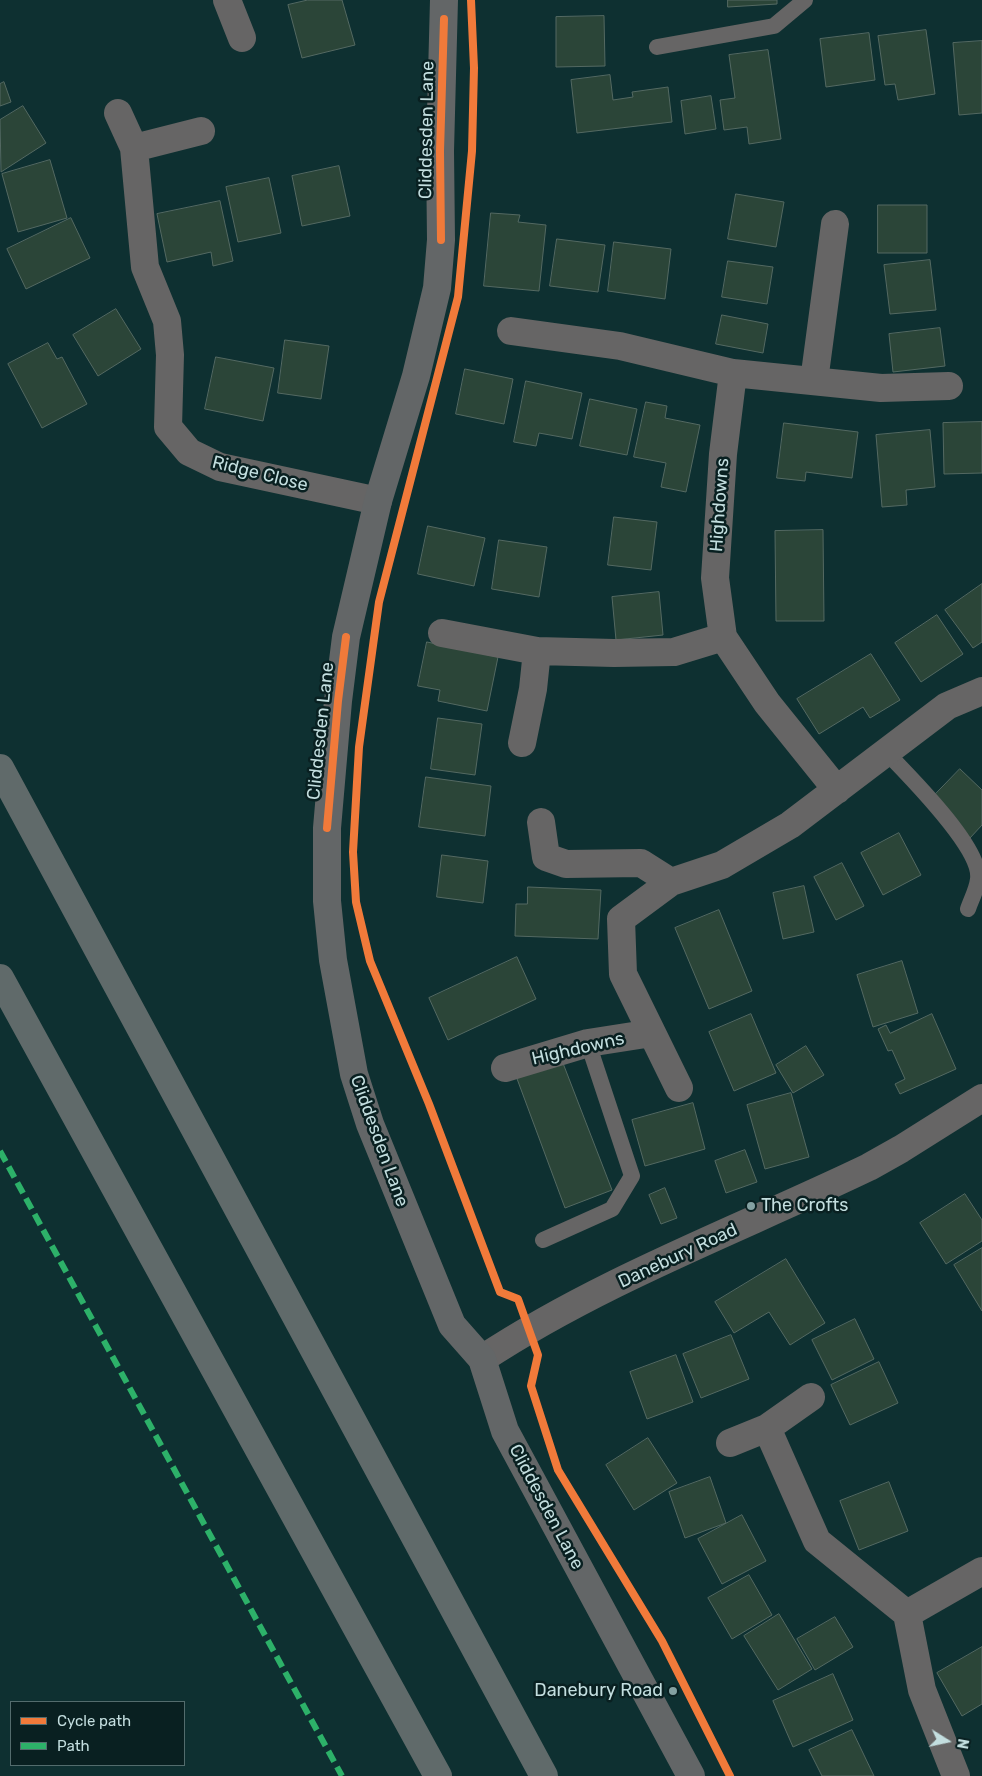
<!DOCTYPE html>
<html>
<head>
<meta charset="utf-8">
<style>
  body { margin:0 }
  #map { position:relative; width:982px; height:1776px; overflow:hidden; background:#0e3031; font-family:Rubik,sans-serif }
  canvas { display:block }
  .legend { position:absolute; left:10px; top:1701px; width:175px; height:65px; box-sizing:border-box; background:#092021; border:1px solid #536c6d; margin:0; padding:6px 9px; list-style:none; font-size:15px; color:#c3dedf }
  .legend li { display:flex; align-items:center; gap:10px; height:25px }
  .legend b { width:25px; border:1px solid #536c6d }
  .north { position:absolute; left:922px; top:1716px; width:50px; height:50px; -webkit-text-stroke:4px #092021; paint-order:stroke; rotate:100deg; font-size:14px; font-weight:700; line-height:20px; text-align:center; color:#c3dedf }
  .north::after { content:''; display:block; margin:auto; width:18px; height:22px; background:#c3dedf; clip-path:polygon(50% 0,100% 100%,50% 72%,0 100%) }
</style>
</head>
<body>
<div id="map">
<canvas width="982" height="1776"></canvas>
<ul class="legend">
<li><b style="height:6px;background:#f17a3a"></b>Cycle path</li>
<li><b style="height:6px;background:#2db169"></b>Path</li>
</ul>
<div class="north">N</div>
</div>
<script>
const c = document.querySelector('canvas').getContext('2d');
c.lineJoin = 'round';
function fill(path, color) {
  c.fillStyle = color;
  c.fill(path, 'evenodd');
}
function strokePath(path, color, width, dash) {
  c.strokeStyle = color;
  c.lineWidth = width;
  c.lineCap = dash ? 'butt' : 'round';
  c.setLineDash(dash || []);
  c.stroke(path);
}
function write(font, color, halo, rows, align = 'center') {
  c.font = font + ' Rubik,sans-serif';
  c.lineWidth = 5;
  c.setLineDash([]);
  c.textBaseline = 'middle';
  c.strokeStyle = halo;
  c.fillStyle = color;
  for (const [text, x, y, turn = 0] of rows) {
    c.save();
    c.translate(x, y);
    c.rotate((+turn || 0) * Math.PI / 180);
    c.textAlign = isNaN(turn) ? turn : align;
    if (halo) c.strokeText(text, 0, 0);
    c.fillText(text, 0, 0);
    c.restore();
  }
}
const building = new Path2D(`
  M 308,0 L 342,0 L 355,45 L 302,58 L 288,5 Z
  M 728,0 L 777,0 L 777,4 L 728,7 Z
  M 604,16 L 605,66 L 556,67 L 556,17 Z
  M 926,30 L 935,94 L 898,100 L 895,84 L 885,85 L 878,36 Z
  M 869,33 L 875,80 L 826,87 L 820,39 Z
  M 982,41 L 982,113 L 959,115 L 953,43 Z
  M 768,50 L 781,139 L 749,144 L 747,127 L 724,130 L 720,100 L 735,98 L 729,55 Z
  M 610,75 L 613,100 L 633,97 L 632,92 L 668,87 L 672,122 L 577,133 L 571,80 Z
  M 4,82 L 11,102 L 0,106 L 0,84 Z
  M 711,96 L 716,129 L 685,134 L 681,101 Z
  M 23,106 L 46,143 L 1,172 L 0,120 Z
  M 50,160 L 67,218 L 18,232 L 2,174 Z
  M 339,166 L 350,216 L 302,226 L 292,176 Z
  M 269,178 L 281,233 L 238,242 L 226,187 Z
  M 736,194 L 784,202 L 776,247 L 728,239 Z
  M 220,201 L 233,261 L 213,266 L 211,252 L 167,262 L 157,214 Z
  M 878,205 L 927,205 L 927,253 L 878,253 Z
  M 491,213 L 520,215 L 518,222 L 546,225 L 539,291 L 484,286 Z
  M 71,218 L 90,258 L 26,289 L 7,249 Z
  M 557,239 L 605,245 L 598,292 L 550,286 Z
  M 614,242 L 671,249 L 665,299 L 608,291 Z
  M 930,260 L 936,310 L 890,314 L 884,265 Z
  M 728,261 L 773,267 L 767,304 L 722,297 Z
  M 116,309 L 141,349 L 98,376 L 73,335 Z
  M 722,315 L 768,324 L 763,353 L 716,344 Z
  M 940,328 L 945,366 L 893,372 L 889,334 Z
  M 285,340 L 329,346 L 321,399 L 278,393 Z
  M 48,343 L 57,359 L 62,357 L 87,404 L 42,428 L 8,364 Z
  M 216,357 L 274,368 L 263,421 L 205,409 Z
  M 465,369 L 513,379 L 504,424 L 456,414 Z
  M 526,381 L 582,393 L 572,439 L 539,433 L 536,446 L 514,442 Z
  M 590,399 L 637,409 L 627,455 L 580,446 Z
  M 646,402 L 667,406 L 665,418 L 700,425 L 686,492 L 661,487 L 666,463 L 634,457 Z
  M 982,422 L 982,473 L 944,474 L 943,423 Z
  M 784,423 L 858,432 L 852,478 L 806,472 L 805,481 L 777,478 Z
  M 930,430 L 935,487 L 906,490 L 907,505 L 882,507 L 876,435 Z
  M 614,517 L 657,522 L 651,570 L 608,565 Z
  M 428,526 L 485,538 L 474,586 L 418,574 Z
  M 823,530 L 824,621 L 776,621 L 775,531 Z
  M 499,540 L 547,547 L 539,597 L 492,589 Z
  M 982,584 L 982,642 L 973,648 L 945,610 Z
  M 659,592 L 663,635 L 616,640 L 612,597 Z
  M 937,615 L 963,654 L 921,682 L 895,643 Z
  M 427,642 L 498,657 L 487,711 L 438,701 L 440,690 L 418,686 Z
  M 871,654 L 900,700 L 870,718 L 863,707 L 819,734 L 797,699 Z
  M 438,718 L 482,724 L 475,775 L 431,769 Z
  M 960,769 L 982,790 L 982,825 L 970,838 L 930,800 Z
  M 426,777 L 491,786 L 485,836 L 419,827 Z
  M 899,833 L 921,875 L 883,895 L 861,853 Z
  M 442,855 L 488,861 L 483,903 L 437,897 Z
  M 842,863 L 864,906 L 836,920 L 814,877 Z
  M 804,886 L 814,932 L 783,939 L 773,893 Z
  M 528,887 L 601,890 L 598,939 L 515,936 L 516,904 L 527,904 Z
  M 719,910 L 752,991 L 709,1009 L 675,928 Z
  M 517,957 L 536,999 L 448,1040 L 429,998 Z
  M 902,961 L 918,1013 L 873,1027 L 857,975 Z
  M 751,1014 L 776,1073 L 734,1091 L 709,1032 Z
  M 932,1014 L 956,1069 L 900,1094 L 895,1084 L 905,1079 L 892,1050 L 888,1051 L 878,1029 L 886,1025 L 890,1033 Z
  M 806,1046 L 824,1075 L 793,1093 L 776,1065 Z
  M 561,1058 L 612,1190 L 565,1208 L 516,1076 Z
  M 791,1093 L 809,1157 L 765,1169 L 747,1105 Z
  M 693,1103 L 705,1149 L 645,1166 L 632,1120 Z
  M 745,1150 L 757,1182 L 726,1193 L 715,1161 Z
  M 665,1188 L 677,1218 L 661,1224 L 649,1195 Z
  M 965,1194 L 982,1220 L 982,1241 L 946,1264 L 920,1223 Z
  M 982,1248 L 982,1311 L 954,1265 Z
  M 786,1259 L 825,1323 L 790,1345 L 769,1312 L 734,1333 L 715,1302 Z
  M 855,1319 L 874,1359 L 832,1380 L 812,1340 Z
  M 731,1335 L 749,1379 L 701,1398 L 683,1354 Z
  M 676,1355 L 693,1402 L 647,1419 L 630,1372 Z
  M 879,1362 L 898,1403 L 850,1425 L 831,1385 Z
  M 648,1438 L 677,1483 L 634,1510 L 606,1465 Z
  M 710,1477 L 726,1523 L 685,1538 L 669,1492 Z
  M 889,1482 L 908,1531 L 859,1550 L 840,1501 Z
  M 742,1515 L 766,1561 L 722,1584 L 698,1539 Z
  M 749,1575 L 772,1615 L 732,1639 L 708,1598 Z
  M 779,1614 L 812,1669 L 778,1690 L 744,1636 Z
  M 835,1617 L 853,1647 L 815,1670 L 797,1639 Z
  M 982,1647 L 982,1704 L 962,1716 L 937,1673 Z
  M 833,1674 L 853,1720 L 793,1747 L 773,1701 Z
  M 852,1730 L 874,1776 L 822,1776 L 809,1750 Z`);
const lane = new Path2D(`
  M 657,47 L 774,26 L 805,0
  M 886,752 C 908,775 982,848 978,879 C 977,889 971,900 968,909
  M 543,1240 L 612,1209 L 632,1176 L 588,1043`);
const street = new Path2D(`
  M 227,0 L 242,38
  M 118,113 L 134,148 L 145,267 L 167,321 L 170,355 L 168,427 L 189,452 L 220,467 L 378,501
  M 134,148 L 201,131
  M 511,331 L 620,346 L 733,373 L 881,388 L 949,386
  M 733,373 L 723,454 L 715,578 L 723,637 L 767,703 L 837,790
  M 814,381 L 835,224
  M 442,633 L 537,651 L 614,653 L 674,652 L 723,637
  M 522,743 L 533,689 L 537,651
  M 541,822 L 546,857 L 566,864 L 641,863 L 671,882
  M 505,1068 L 588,1043 L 652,1033
  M 679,1088 L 623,974 L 621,919 L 671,882 L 722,865 L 790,825 L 947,706 L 982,691
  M 482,1359 C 602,1280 740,1229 869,1167 L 901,1149 L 982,1098
  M 767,1428 L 817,1541 L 907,1614 L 922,1690 L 956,1776
  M 730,1443 L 767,1428 L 811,1397
  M 907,1614 L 982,1571`);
const secondary = new Path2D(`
  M 444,0 L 440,151 L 441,240 L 437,288 L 416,376 L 378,501 L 346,637 L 338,701 L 327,828 L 327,901 L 333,960 L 354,1074 L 370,1124 L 452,1325 L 482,1359 L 505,1431 L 691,1776`);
const highway = new Path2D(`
  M 0,768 L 544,1776
  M 0,978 L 438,1776`);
const quiet = new Path2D(`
  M 0,1151 L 342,1776`);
const cycleway = new Path2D(`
  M 471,0 L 474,68 L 472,151 L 458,297 L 379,602 L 359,747 L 353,852 L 356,902 L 370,961 L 429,1104 L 500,1292 L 518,1299 L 538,1355 L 531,1386 L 558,1470 L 662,1641 L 730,1776
  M 441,240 L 440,151 L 444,19
  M 327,828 L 338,701 L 346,637`);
const markers = [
  [751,1206,5,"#84a1a2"],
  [673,1691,5,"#84a1a2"]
];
const streetNames = [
  ["Cliddesden Lane",427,130,-89],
  ["Ridge Close",260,474,14],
  ["Highdowns",720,505,-86],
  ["Cliddesden Lane",321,731,-84],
  ["Highdowns",578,1049,-13],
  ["Cliddesden Lane",379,1141,70],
  ["Danebury Road",678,1256,-25],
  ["Cliddesden Lane",546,1507,62]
];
const poiNames = [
  ["The Crofts",761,1206],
  ["Danebury Road",663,1691,"right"]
];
fill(building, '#2b4538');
strokePath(building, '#546962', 1);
strokePath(lane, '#666565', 16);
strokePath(street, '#666565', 28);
strokePath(secondary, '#636667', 28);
strokePath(highway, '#606a6a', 28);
strokePath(quiet, '#2db169', 6, [12, 6]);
strokePath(cycleway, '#f17a3a', 8);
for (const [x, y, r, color] of markers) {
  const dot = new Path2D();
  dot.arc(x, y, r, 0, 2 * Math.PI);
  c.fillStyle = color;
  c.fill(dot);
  strokePath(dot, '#092021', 2);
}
write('18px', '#c3dedf', '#092021', streetNames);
write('18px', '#c3dedf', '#092021', poiNames, 'left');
</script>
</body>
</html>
